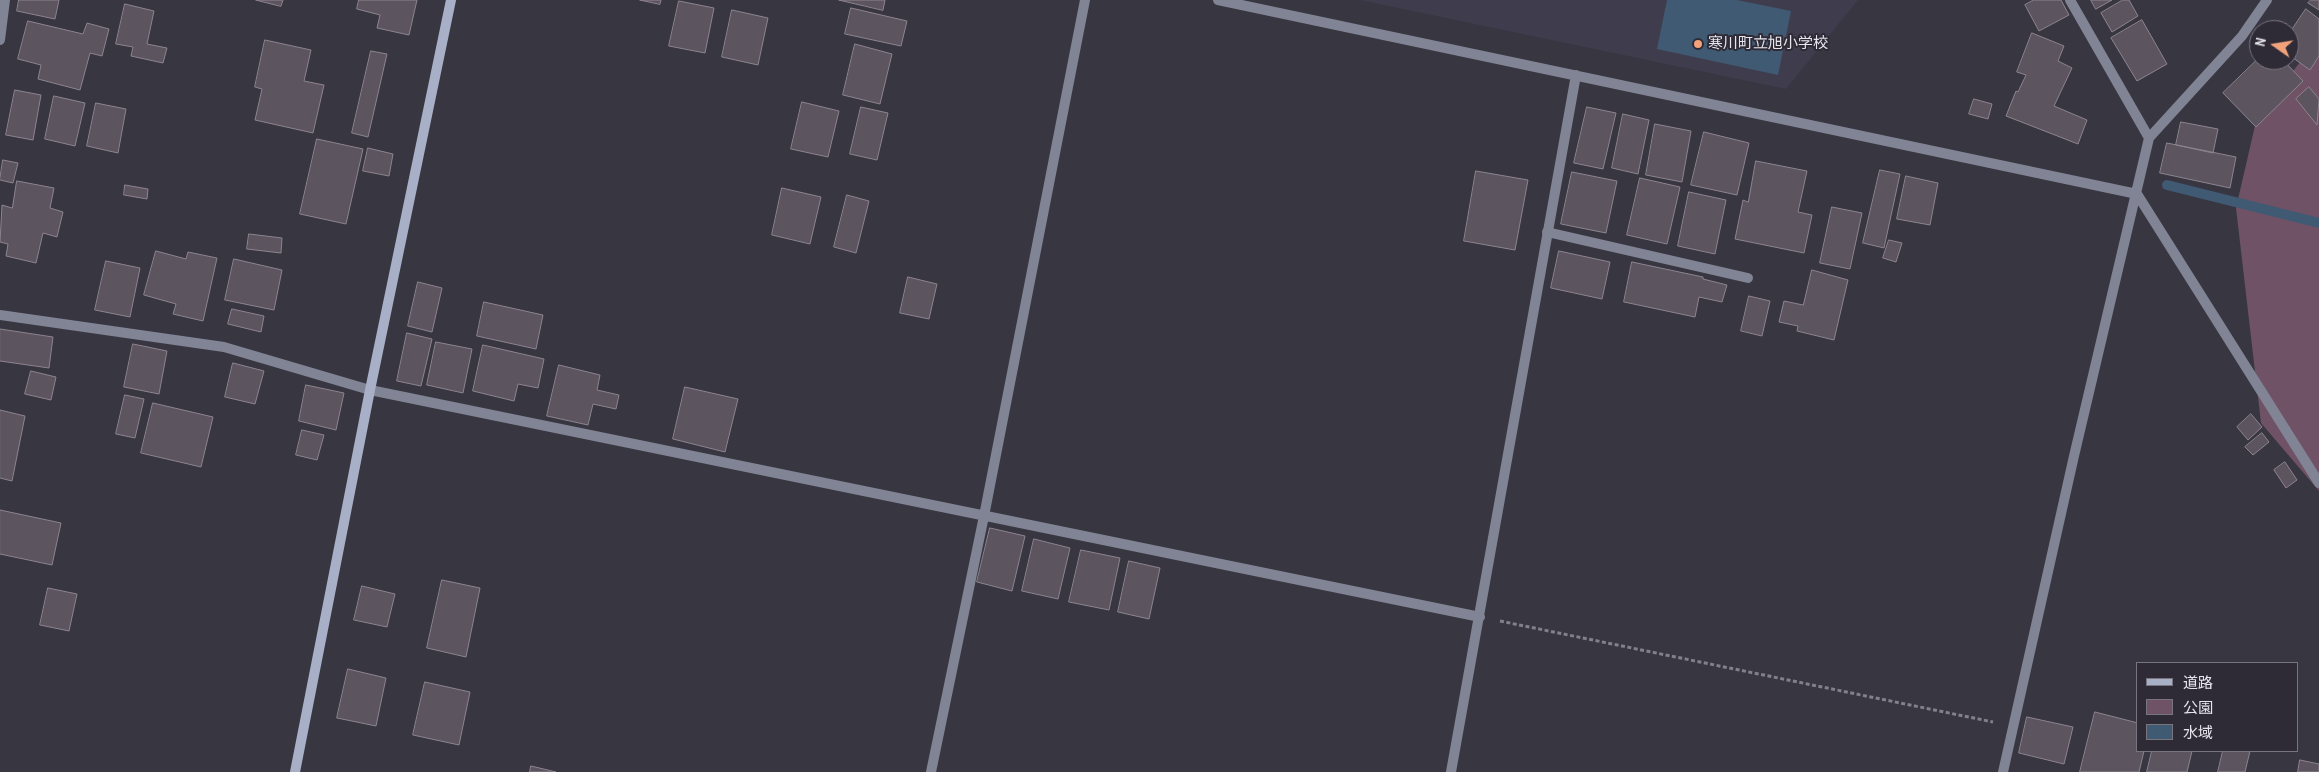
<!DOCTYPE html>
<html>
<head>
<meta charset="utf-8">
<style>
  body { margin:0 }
  #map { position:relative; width:2319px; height:772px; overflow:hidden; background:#383641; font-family:"Archivo Narrow","Noto Sans JP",sans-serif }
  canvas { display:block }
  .legend { position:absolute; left:2136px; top:662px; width:162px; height:90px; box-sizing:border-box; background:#2e2b37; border:1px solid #78757f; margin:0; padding:6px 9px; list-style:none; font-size:15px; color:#e6e4ec }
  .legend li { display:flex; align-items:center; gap:10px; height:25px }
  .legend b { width:25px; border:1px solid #78757f }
  .north { position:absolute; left:2249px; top:20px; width:50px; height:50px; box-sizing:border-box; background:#2e2b37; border:1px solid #78757f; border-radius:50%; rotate:283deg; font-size:14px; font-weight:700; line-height:20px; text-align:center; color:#e6e4ec }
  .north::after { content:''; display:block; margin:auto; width:18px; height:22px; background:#f1a27b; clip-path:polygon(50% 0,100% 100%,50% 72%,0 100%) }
</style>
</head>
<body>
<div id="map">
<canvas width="2319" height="772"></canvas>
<ul class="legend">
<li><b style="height:6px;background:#a8b0c8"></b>道路</li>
<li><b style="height:14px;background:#6f5266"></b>公園</li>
<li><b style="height:14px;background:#405a73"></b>水域</li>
</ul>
<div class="north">N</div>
</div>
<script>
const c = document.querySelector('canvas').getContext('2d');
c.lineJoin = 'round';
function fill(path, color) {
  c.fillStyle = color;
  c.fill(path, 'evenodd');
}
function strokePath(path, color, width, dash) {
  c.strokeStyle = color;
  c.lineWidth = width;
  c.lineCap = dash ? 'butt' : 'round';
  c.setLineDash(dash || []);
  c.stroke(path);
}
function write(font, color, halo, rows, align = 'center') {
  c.font = font + ' "Archivo Narrow","Noto Sans JP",sans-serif';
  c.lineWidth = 4;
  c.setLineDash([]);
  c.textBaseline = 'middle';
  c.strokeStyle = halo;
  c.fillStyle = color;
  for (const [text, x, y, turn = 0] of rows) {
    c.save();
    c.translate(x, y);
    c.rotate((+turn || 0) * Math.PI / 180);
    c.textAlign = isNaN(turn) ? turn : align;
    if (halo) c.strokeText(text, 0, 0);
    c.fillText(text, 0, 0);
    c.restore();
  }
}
const built = new Path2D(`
  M 1360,0 L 1858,0 L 1786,89 Z`);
const green = new Path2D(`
  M 2319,42 L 2319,491 L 2261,423 L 2236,208 L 2257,117 L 2304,57 Z`);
const water = new Path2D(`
  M 1667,0 L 1737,0 L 1791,11 L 1778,75 L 1657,49 Z`);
const stream = new Path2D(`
  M 2167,185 L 2319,223`);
const building = new Path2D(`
  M 19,0 L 59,0 L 55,19 L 17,11 Z
  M 256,0 L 283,0 L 281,6 Z
  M 359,0 L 417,0 L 409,35 L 377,28 L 380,15 L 357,9 Z
  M 640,0 L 661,0 L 660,4 Z
  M 839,0 L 885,0 L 883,10 Z
  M 2034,0 L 2061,0 L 2069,15 L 2039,31 L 2025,5 Z
  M 2091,0 L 2112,0 L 2096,9 Z
  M 2123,0 L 2129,0 L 2138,16 L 2112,32 L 2101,13 Z
  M 2311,0 L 2319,0 L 2319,10 L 2308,3 Z
  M 679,1 L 714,8 L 705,53 L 669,46 Z
  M 125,4 L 154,11 L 147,44 L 167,48 L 163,63 L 131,56 L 133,47 L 116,44 Z
  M 851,8 L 907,21 L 901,46 L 845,34 Z
  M 2306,9 L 2319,19 L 2319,56 L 2310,70 L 2289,55 L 2289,34 Z
  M 732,10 L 768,18 L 758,65 L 722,57 Z
  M 2142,20 L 2167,64 L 2137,81 L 2111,38 Z
  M 28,21 L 83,34 L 87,23 L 109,29 L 102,56 L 90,53 L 80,90 L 38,79 L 41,65 L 18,59 Z
  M 2032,33 L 2064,46 L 2058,61 L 2072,68 L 2054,106 L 2087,120 L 2078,144 L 2006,116 L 2016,91 L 2018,92 L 2026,75 L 2017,72 Z
  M 265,40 L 311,50 L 304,81 L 324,85 L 313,133 L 255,120 L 262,89 L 255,87 Z
  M 855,44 L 892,54 L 880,104 L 843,95 Z
  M 371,51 L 387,54 L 368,137 L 352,133 Z
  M 2259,58 L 2259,60 L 2283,60 L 2303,81 L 2256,127 L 2223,93 Z
  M 2309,87 L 2319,99 L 2317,125 L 2296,99 Z
  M 15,90 L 41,95 L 33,140 L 6,135 Z
  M 54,96 L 85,103 L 75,146 L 45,139 Z
  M 1974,99 L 1992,104 L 1988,119 L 1969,114 Z
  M 802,102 L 839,111 L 828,157 L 791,149 Z
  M 96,103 L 126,109 L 118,153 L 87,146 Z
  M 861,107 L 888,113 L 877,160 L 850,154 Z
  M 1587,107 L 1616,113 L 1603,169 L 1574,163 Z
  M 1623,114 L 1649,120 L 1638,174 L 1612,168 Z
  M 2181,122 L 2218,129 L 2213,153 L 2176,145 Z
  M 1655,124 L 1691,131 L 1682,182 L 1646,175 Z
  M 1704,132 L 1749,143 L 1737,195 L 1691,185 Z
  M 317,139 L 363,149 L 346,224 L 300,214 Z
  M 2167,143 L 2236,157 L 2230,188 L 2160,173 Z
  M 368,148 L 393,154 L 389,176 L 363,171 Z
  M 3,160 L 18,163 L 13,183 L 0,180 Z
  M 1756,161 L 1807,171 L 1798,212 L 1812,215 L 1804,253 L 1735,239 L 1743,200 L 1748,202 Z
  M 1880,170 L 1900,174 L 1884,248 L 1863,243 Z
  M 1476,171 L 1528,180 L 1515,250 L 1464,241 Z
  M 1572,172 L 1617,181 L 1606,233 L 1561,224 Z
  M 1906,176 L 1938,183 L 1930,225 L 1897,219 Z
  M 1640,178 L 1680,187 L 1667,244 L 1627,235 Z
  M 17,181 L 54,188 L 50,208 L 63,212 L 57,237 L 43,233 L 36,263 L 6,256 L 8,244 L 0,242 L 2,205 L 12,208 Z
  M 125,185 L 148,189 L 147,199 L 124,195 Z
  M 782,188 L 821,197 L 810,244 L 772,235 Z
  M 1689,192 L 1726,200 L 1715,254 L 1678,246 Z
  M 847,195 L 869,201 L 856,253 L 834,247 Z
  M 1832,207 L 1862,213 L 1850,269 L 1820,263 Z
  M 249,234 L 282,238 L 281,253 L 247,249 Z
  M 1889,240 L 1902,243 L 1896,262 L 1883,258 Z
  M 156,251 L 186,259 L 188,252 L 217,258 L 203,321 L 173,314 L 176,304 L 144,295 Z
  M 1559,251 L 1610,262 L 1602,299 L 1551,288 Z
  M 234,259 L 282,270 L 274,310 L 225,300 Z
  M 106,261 L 140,268 L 130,317 L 95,310 Z
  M 1632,262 L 1703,277 L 1703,279 L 1727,285 L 1722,302 L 1699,297 L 1695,317 L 1624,302 Z
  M 1812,270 L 1848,280 L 1834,340 L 1797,331 L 1798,326 L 1779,322 L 1784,301 L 1803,305 Z
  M 908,277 L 937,284 L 929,319 L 900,313 Z
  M 418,282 L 442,288 L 432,332 L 408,326 Z
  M 1749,296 L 1770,301 L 1762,336 L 1741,331 Z
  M 484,302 L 543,315 L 536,349 L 477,336 Z
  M 232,309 L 264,316 L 261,332 L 228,324 Z
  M 0,329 L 53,337 L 49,368 L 0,361 Z
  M 407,333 L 432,339 L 421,386 L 397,381 Z
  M 436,342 L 472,349 L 463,393 L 427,385 Z
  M 133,344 L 167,351 L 159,394 L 124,387 Z
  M 483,345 L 544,359 L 538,388 L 518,384 L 514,401 L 473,391 Z
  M 233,363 L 264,371 L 255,404 L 225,397 Z
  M 559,365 L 600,375 L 597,390 L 619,395 L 616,409 L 593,404 L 588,425 L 547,416 Z
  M 31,371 L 56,377 L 51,400 L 25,394 Z
  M 306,385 L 344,393 L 336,430 L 299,421 Z
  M 685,387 L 738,399 L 725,452 L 673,439 Z
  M 125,395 L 144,399 L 135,438 L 116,434 Z
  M 153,403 L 213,417 L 201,467 L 141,453 Z
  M 0,410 L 25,416 L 12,481 L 0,478 Z
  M 2251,414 L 2262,427 L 2248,440 L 2237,427 Z
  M 302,430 L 324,435 L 317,460 L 296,455 Z
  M 2262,433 L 2269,442 L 2253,455 L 2245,447 Z
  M 2285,462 L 2297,480 L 2286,488 L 2274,470 Z
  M 0,510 L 61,523 L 52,565 L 0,554 Z
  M 990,528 L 1025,536 L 1012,591 L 977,582 Z
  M 1034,539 L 1070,548 L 1058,599 L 1022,591 Z
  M 1081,550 L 1120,558 L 1109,610 L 1069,602 Z
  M 1129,561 L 1160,568 L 1149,619 L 1118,612 Z
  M 442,580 L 480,588 L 466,657 L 427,648 Z
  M 362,586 L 395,594 L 387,627 L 354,620 Z
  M 48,588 L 77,594 L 69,631 L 40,625 Z
  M 348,669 L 386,678 L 376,726 L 337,718 Z
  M 425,682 L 470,692 L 459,745 L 413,735 Z
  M 2095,712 L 2138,723 L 2138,751 L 2144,751 L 2139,772 L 2080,772 Z
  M 2027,717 L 2073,727 L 2064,764 L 2019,753 Z
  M 2152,751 L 2192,751 L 2187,772 L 2147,772 Z
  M 2223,751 L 2250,751 L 2245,772 L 2218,772 Z
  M 2300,760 L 2319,764 L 2319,772 L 2298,772 Z
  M 531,766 L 556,772 L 530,772 Z`);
const path = new Path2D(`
  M 1500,621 L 1993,722`);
const lane = new Path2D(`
  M 1547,232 L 1748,278`);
const street = new Path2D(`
  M 1218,0 L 2137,194 L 2319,483
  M 2070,0 L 2149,138
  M 0,40 L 5,0
  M 0,315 L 224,347 L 370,390 L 1480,617
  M 931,772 L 984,516 L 1085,0
  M 1451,772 L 1576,75
  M 2003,772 L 2074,456 L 2149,138 L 2242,36 L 2267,0`);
const secondary = new Path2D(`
  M 295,772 L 370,390 L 451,0`);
const markers = [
  [1698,44,5,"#f1a27b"]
];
const poiNames = [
  ["寒川町立旭小学校",1708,44]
];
fill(built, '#3f3c4e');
fill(green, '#6f5266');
fill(water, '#405a73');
strokePath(stream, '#405a73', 10);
fill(building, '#5c545f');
strokePath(building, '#8d8490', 1);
strokePath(path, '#82808a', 3, [4, 2.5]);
strokePath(lane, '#808494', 10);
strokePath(street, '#808494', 10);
strokePath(secondary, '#a8b0c8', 10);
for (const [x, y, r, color] of markers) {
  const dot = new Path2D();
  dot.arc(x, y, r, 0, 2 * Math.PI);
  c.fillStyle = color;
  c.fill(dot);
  strokePath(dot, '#2e2b37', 2);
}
write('15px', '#e6e4ec', '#2e2b37', poiNames, 'left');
</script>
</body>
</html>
